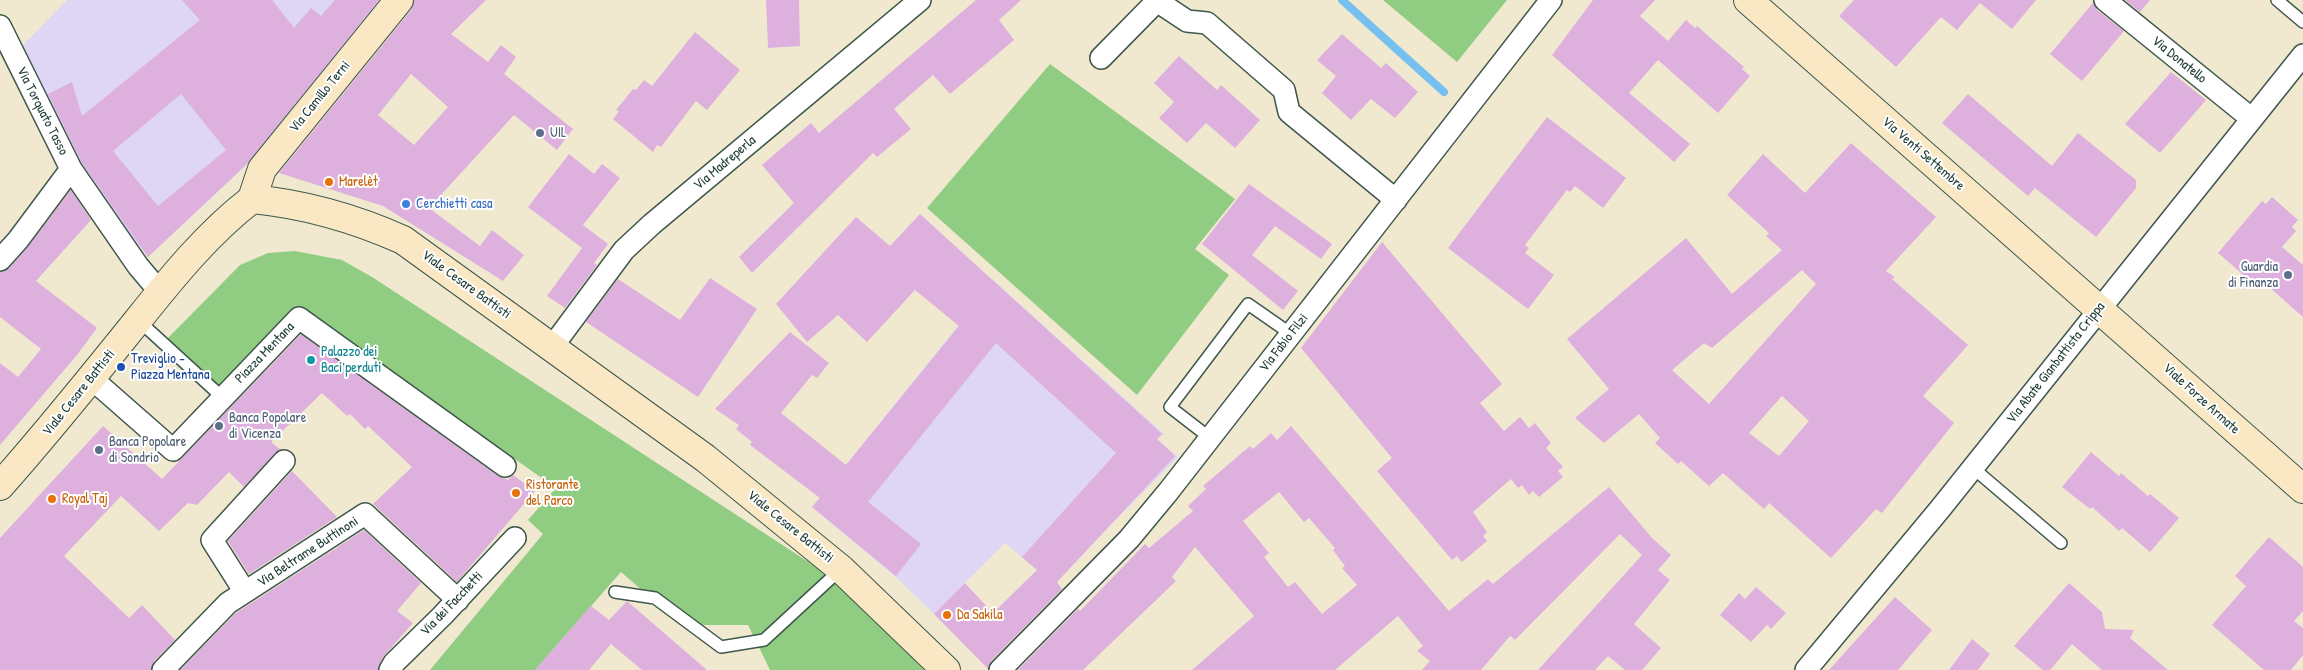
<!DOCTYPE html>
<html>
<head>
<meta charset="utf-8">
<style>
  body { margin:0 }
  canvas { display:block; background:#f0e9d0 }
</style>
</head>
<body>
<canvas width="2303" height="670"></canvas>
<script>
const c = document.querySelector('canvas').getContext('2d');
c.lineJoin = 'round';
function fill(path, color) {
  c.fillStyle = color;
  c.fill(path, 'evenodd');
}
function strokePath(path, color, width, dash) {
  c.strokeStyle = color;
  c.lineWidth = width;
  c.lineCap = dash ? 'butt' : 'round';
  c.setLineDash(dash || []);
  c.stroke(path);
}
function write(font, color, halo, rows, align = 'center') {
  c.font = font + ' "Patrick Hand",sans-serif';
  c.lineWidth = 4;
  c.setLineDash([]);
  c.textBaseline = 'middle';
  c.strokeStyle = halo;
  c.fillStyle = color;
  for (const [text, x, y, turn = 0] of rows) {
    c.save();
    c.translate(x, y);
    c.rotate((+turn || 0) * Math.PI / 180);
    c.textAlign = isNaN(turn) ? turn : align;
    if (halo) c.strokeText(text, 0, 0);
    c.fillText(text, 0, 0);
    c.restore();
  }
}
const built = new Path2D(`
  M 67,0 L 381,0 L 271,142 L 148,257 L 81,176 L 20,48 Z
  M 994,281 L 1164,434 L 1157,439 L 1178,457 L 1086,550 L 1045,577 L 1005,543 L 934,614 L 897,578 L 812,507 Z`);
const green = new Path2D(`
  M 1383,0 L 1507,0 L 1457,62 Z
  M 1050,64 L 1235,199 L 1195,249 L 1229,275 L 1137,395 L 927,208 Z
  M 295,251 L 342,260 L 372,277 L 833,578 L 930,670 L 770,670 L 748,625 L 682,625 L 621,572 L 535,670 L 430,670 L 543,534 L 528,520 L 556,488 L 297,306 L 221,387 L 167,339 L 240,265 L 268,253 Z`);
const stream = new Path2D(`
  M 1342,0 L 1444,92`);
const building = new Path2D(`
  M 182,0 L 272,0 L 294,28 L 311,8 L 321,16 L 335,0 L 379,0 L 247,164 L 148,257 L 82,163 L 48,94 L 72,82 L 82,116 L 200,20 ZM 181,94 L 226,150 L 158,206 L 113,151 Z
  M 414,0 L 486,0 L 451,34 L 488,62 L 501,45 L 516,57 L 504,74 L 573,129 L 557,150 L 514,115 L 429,208 L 480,246 L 492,230 L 524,255 L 503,281 L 383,206 L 279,173 L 411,10 ZM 411,74 L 448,107 L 414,145 L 378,115 Z
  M 766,0 L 799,0 L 800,46 L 768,48 Z
  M 976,0 L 1021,0 L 999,20 L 1014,40 L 950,94 L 933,75 L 894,109 L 911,129 L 877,157 L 873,153 L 752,273 L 739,257 L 794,203 L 762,165 L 811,123 L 819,133 Z
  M 1593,0 L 1655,0 L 1640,16 L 1668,41 L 1686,20 L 1695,28 L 1697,26 L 1744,67 L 1742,69 L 1750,76 L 1718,113 L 1658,60 L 1629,93 L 1690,144 L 1674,162 L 1552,55 Z
  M 1854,0 L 2036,0 L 2012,29 L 1980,3 L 1957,30 L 1941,17 L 1896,67 L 1839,16 Z
  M 2125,0 L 2150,0 L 2140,12 Z
  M 2093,3 L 2097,10 L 2124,31 L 2082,81 L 2050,54 Z
  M 695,32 L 740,70 L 707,110 L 696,101 L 661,147 L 657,145 L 653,152 L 613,119 L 619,111 L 616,110 L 633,89 L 636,90 L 644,80 L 652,86 Z
  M 1342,34 L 1381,68 L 1386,63 L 1418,92 L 1395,118 L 1371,99 L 1351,120 L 1322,93 L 1336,76 L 1317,60 Z
  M 1179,56 L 1217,90 L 1221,85 L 1260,120 L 1235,148 L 1206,123 L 1187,143 L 1159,118 L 1174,102 L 1154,83 Z
  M 2171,72 L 2206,100 L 2160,153 L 2125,124 Z
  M 1968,94 L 2052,166 L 2078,133 L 2136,180 L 2136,188 L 2096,237 L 2035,188 L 2028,196 L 1942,123 Z
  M 1547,117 L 1626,178 L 1603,208 L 1575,186 L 1570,192 L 1567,190 L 1525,245 L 1529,248 L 1525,253 L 1554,275 L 1528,309 L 1448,248 Z
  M 1851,143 L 1936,217 L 1886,271 L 1895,277 L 1892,279 L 1968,345 L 1923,396 L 1954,423 L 1882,513 L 1876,509 L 1831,558 L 1769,503 L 1764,509 L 1723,473 L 1709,486 L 1681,461 L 1678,464 L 1655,443 L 1660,438 L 1639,414 L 1604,443 L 1575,418 L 1609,389 L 1567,339 L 1686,238 L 1732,294 L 1782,250 L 1766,236 L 1769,233 L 1727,195 L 1763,154 L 1805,193 ZM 1802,270 L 1816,284 L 1709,404 L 1672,370 L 1704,343 L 1712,348 ZM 1782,396 L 1809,421 L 1779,456 L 1749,433 Z
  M 569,154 L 594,174 L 602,164 L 620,178 L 583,225 L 608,244 L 594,263 L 597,265 L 565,308 L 547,296 L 582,248 L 528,207 Z
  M 1249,184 L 1332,244 L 1321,259 L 1275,226 L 1252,255 L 1298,291 L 1283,310 L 1202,244 Z
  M 71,190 L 91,220 L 36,281 L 97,328 L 77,355 L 0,445 L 0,363 L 18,377 L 41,349 L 0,317 L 0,272 L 9,268 L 27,248 Z
  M 2272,197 L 2298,220 L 2292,227 L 2296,231 L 2282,247 L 2303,265 L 2303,317 L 2260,279 L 2255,285 L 2218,253 L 2262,201 L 2266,204 Z
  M 920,214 L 1162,434 L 1157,439 L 1175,456 L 1057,582 L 1062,589 L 991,661 L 988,669 L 934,614 L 965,583 L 993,613 L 1037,570 L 1022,557 L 1116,453 L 996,343 L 868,502 L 921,544 L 896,576 L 812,507 L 820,498 L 750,445 L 752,442 L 736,429 L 739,425 L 715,409 L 790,332 L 829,363 L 817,378 L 812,375 L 781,413 L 846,465 L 959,326 L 915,290 L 867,342 L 838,315 L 807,342 L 776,304 L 856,217 L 890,246 Z
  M 1382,242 L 1502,384 L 1480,403 L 1504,431 L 1520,417 L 1529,428 L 1535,423 L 1551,443 L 1546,448 L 1563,467 L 1558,471 L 1563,477 L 1539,497 L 1533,491 L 1529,495 L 1522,485 L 1518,488 L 1511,479 L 1473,512 L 1487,532 L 1483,536 L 1487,541 L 1462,562 L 1457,556 L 1452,560 L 1377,471 L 1392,458 L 1301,348 Z
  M 710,278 L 757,309 L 698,397 L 586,322 L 618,279 L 680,320 Z
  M 301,334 L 498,476 L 508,480 L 513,475 L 535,491 L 457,582 L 373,504 L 412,467 L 368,426 L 365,429 L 350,414 L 347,416 L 322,393 L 271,442 L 280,449 L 244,487 L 229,472 L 197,505 L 188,503 L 159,531 L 121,496 L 64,556 L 129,618 L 142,605 L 175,640 L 154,661 L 151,670 L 0,670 L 0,538 L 103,426 L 162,479 Z
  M 1291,426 L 1449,611 L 1488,579 L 1493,584 L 1609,487 L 1652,538 L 1671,555 L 1658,570 L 1670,580 L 1634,624 L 1661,648 L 1642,670 L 1625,670 L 1608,656 L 1595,670 L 1538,670 L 1642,555 L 1620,534 L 1515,640 L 1510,636 L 1481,670 L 1422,670 L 1430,661 L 1417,651 L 1423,646 L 1398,616 L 1335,670 L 1192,670 L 1254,616 L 1195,547 L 1172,577 L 1176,581 L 1083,670 L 1018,670 L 1078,609 L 1080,611 L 1145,544 L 1149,548 L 1193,511 L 1188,506 L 1206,489 L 1203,486 L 1250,446 L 1253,449 L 1271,433 L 1277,440 ZM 1279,492 L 1304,522 L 1309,518 L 1335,548 L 1333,550 L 1345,566 L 1342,568 L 1357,585 L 1322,614 L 1295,582 L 1288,587 L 1264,557 L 1269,553 L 1243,521 Z
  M 2091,452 L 2119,476 L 2121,473 L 2148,496 L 2150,494 L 2179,518 L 2150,552 L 2122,528 L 2119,531 L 2092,507 L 2090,509 L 2062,487 Z
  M 292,471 L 337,517 L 249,574 L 228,541 Z
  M 364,530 L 421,583 L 397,611 L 413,623 L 383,657 L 378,670 L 180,670 L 236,613 Z
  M 2269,537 L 2303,567 L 2303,611 L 2294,621 L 2303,628 L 2303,655 L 2291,670 L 2264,670 L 2212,625 L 2246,586 L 2235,576 Z
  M 2069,583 L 2102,612 L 2105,629 L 2134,630 L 2130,638 L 2168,670 L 2102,670 L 2072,644 L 2050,670 L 2043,670 L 2014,646 Z
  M 1756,587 L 1786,613 L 1771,629 L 1767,625 L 1751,642 L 1720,615 L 1739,593 L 1745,599 Z
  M 1895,597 L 1932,630 L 1898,670 L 1829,670 Z
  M 627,601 L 707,670 L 642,670 L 611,644 L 589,670 L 535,670 L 591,606 L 609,620 Z
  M 1972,639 L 1990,654 L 1978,670 L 1949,670 Z`);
const lane = new Path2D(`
  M 2277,0 L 2303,22
  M 138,320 L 222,397
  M 1210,438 L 1170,407 L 1248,304 L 1291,334
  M 1973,468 L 2061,543
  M 615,592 L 655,598 L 721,647 L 764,640 L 841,569`);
const street = new Path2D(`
  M 2105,0 L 2252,119
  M 0,26 L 71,169 L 138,266 L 160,292
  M 1101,58 L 1157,1 L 1187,21 L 1207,23 L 1284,90 L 1289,112 L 1396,200
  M 0,260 L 18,240 L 71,169
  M 552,347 L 624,250 L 652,224 L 920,0
  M 91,378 L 173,450 L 299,318 L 505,466
  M 245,592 L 365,514 L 458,600
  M 163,670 L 228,603 L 245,592 L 212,540 L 284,461
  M 390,670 L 394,663 L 442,616 L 515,538
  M 1000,670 L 1129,539 L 1168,492 L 1551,0
  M 1806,670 L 1940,509 L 2303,55`);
const secondary = new Path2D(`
  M 1748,0 L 2303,489
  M 252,199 L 262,169 L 399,0
  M 0,486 C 48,432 93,376 138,320 C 173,276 208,233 252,199 C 304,204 356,219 403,240 L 705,458 L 841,569 L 946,670`);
const markers = [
  [540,133,5,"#5c6f8a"],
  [329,182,5,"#e8710a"],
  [406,204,5,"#3f7fe0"],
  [2288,275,5,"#5c6f8a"],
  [311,360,5,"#0f9aa8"],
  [121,367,5,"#1a4fb4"],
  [219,426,5,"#5c6f8a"],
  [99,450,5,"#5c6f8a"],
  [516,493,5,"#e8710a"],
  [52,499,5,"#e8710a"],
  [947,615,5,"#e8710a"]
];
const streetNames = [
  ["Via Donatello",2179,60,39],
  ["Via Camillo Terni",320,97,-51],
  ["Via Torquato Tasso",42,111,63],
  ["Via Venti Settembre",1923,154,41],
  ["Via Madreperla",725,163,-40],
  ["Viale Cesare Battisti",466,285,36],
  ["Via Fabio Filzi",1284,343,-52],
  ["Piazza Mentana",265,353,-46],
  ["Via Abate Gianbattista Crippa",2056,363,-52],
  ["Viale Cesare Battisti",79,393,-51],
  ["Viale Forze Armate",2201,399,42],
  ["Viale Cesare Battisti",790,527,39],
  ["Via Beltrame Buttinoni",308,552,-33],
  ["Via dei Facchetti",452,604,-46]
];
const serviceNames = [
  ["UIL",550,133],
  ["Guardia",2278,267,"right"],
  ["di Finanza",2278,283,"right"],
  ["Banca Popolare",229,418],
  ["di Vicenza",229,434],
  ["Banca Popolare",109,442],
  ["di Sondrio",109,458]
];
const foodNames = [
  ["Marelèt",339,182],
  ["Ristorante",526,485],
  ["del Parco",526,501],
  ["Royal Taj",62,499],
  ["Da Sakila",957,615]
];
const shopNames = [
  ["Cerchietti casa",416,204]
];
const cultureNames = [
  ["Palazzo dei",321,352],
  ["Baci perduti",321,368]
];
const transitNames = [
  ["Treviglio -",131,359],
  ["Piazza Mentana",131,375]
];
fill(built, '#dfd5f5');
fill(green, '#90cd82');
strokePath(stream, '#75c0ef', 8);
fill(building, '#deb0de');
strokePath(lane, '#3e574b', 14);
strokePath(street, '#3e574b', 24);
strokePath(secondary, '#3e574b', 30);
strokePath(lane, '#fff', 11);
strokePath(street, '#fff', 21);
strokePath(secondary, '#fae7c3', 28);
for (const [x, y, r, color] of markers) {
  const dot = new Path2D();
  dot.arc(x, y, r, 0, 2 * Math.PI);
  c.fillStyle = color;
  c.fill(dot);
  strokePath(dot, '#fff', 2);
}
write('14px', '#1f3d34', '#fff', streetNames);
write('14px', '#4e5e75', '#fff', serviceNames, 'left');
write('14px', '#c56008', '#fff', foodNames, 'left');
write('14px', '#366cbe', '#fff', shopNames, 'left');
write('14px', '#0d838f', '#fff', cultureNames, 'left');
write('14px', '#164399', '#fff', transitNames, 'left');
</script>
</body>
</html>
